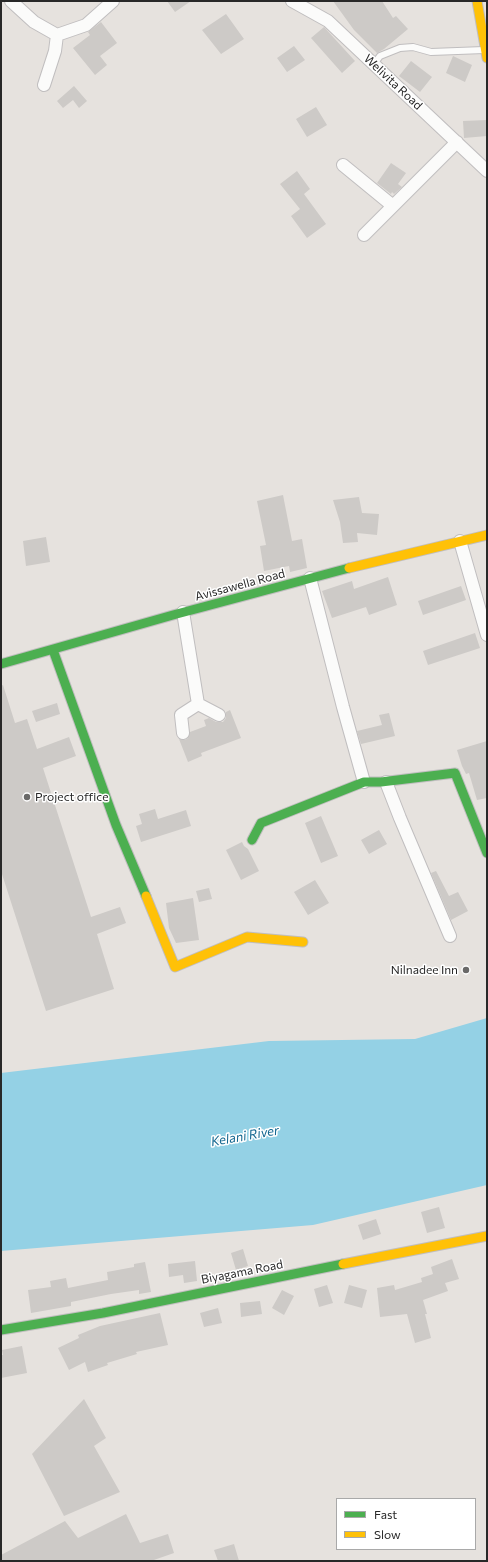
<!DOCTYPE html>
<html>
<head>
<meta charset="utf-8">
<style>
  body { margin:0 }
  #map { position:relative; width:488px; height:1562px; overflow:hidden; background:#e6e2de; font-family:Commissioner,sans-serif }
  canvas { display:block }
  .frame { position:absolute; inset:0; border:2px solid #282828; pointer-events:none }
  .legend { position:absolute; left:336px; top:1498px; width:140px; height:52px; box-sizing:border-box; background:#fff; border:1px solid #a9a9a9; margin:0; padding:5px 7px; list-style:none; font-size:12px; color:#282828 }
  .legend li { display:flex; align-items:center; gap:8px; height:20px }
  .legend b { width:20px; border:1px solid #a9a9a9 }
</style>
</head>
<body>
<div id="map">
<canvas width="488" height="1562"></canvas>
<div class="frame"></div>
<ul class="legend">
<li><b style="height:5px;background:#4caf50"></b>Fast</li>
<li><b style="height:5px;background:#ffc107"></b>Slow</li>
</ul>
</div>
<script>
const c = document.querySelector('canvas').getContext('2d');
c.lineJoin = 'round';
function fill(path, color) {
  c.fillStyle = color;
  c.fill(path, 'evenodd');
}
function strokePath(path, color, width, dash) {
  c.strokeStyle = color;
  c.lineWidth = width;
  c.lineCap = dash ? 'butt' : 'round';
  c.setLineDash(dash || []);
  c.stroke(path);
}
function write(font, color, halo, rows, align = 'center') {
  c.font = font + ' Commissioner,sans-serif';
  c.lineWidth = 3;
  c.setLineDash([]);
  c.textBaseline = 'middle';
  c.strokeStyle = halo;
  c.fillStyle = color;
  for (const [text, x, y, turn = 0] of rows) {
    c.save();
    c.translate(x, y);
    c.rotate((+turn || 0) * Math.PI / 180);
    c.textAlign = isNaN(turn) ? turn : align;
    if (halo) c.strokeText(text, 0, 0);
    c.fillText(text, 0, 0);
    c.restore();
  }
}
const water = new Path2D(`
  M 487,1018 L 487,1185 L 313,1225 L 1,1251 L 1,1073 L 269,1041 L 415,1039 Z`);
const building = new Path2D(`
  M 167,1 L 191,1 L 175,12 Z
  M 333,1 L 382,1 L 393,18 L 396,16 L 408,29 L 384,49 L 377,53 L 354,30 Z
  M 226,14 L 244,39 L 221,54 L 202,30 Z
  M 101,22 L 117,43 L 100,56 L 107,65 L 95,75 L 73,48 L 90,35 L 88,32 Z
  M 324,27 L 355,61 L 342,73 L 311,38 Z
  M 294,46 L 305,60 L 287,72 L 277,58 Z
  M 453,56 L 472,65 L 465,82 L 446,73 Z
  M 411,61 L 432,77 L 420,92 L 399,76 Z
  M 74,86 L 87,101 L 79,108 L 73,100 L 63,108 L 57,101 Z
  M 316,107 L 327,125 L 307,137 L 296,119 Z
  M 487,120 L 487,136 L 464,138 L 463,121 Z
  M 391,163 L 406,173 L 398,184 L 402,187 L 394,194 L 392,192 L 391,194 L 377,183 Z
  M 297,171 L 310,189 L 304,194 L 326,224 L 307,238 L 291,216 L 300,209 L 280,184 Z
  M 283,495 L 292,541 L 302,539 L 307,568 L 290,572 L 289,566 L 264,571 L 260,546 L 266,545 L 257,501 Z
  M 359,497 L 362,513 L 379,514 L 377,535 L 357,533 L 358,542 L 343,543 L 340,522 L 333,500 Z
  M 46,537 L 50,562 L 26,566 L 23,541 Z
  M 388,577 L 397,605 L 369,615 L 366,607 L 332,618 L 322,591 L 352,581 L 354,589 Z
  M 461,586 L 466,600 L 423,615 L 418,601 Z
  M 475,633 L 480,648 L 428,665 L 423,651 Z
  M 3,685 L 15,723 L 27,719 L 37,749 L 69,737 L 76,756 L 43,768 L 91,917 L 120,907 L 126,923 L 97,934 L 114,989 L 46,1011 L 1,871 L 1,686 Z
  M 57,703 L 60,714 L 36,722 L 32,711 Z
  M 230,710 L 241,738 L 201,753 L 202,756 L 188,762 L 179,739 L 183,740 L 187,739 L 190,732 L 206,726 L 204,720 L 209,718 L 216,722 L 223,722 L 226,718 L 226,712 Z
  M 389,713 L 395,736 L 361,744 L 357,731 L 382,725 L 379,715 Z
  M 487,741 L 487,798 L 477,800 L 469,773 L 466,774 L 462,766 L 457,750 Z
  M 155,809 L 158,819 L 186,810 L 191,826 L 141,842 L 136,826 L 142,824 L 139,814 Z
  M 321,816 L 338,856 L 321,863 L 305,823 Z
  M 379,830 L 387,844 L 369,854 L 361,840 Z
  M 242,842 L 244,846 L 248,849 L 259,871 L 241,880 L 226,850 Z
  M 436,871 L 449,896 L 458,892 L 468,911 L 451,920 L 431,873 Z
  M 315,880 L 329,903 L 308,915 L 294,892 Z
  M 209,888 L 212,899 L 199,902 L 196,891 Z
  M 193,898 L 199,940 L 176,943 L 169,928 L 166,903 Z
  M 439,1207 L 445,1228 L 427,1233 L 421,1212 Z
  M 376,1219 L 381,1234 L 363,1240 L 358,1225 Z
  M 243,1249 L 248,1266 L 236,1270 L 231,1253 Z
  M 452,1259 L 459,1279 L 445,1283 L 448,1291 L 423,1300 L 427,1314 L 425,1314 L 431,1338 L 415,1343 L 407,1314 L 380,1317 L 377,1288 L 394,1285 L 395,1290 L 422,1282 L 421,1278 L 433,1274 L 431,1267 Z
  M 195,1261 L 197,1281 L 184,1283 L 183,1275 L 169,1277 L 168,1264 Z
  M 145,1262 L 151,1292 L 139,1294 L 139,1290 L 111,1294 L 71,1302 L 71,1306 L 31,1313 L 28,1290 L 51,1287 L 50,1281 L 66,1278 L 68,1288 L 108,1280 L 107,1272 L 134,1267 L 134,1264 Z
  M 327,1285 L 333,1303 L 319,1307 L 314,1289 Z
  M 349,1285 L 367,1290 L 362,1308 L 344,1303 Z
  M 282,1290 L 294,1296 L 284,1315 L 272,1308 Z
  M 260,1301 L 262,1314 L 241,1317 L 240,1303 Z
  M 218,1308 L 222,1323 L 204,1327 L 200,1313 Z
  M 160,1313 L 168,1345 L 136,1352 L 137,1354 L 107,1363 L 108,1365 L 88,1372 L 85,1362 L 69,1370 L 58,1348 L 79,1338 L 78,1335 L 100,1326 Z
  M 22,1346 L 27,1373 L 1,1378 L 1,1355 L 3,1355 L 2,1350 Z
  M 84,1399 L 106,1438 L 94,1446 L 120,1492 L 64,1516 L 32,1454 Z
  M 126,1514 L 140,1543 L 168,1534 L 174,1553 L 151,1561 L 1,1561 L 1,1555 L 65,1521 L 78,1538 Z
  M 234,1544 L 239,1561 L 218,1561 L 214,1550 Z`);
const lane = new Path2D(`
  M 374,64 L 380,56 L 400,48 L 413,47 L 431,52 L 484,50`);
const street = new Path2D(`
  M 11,1 L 34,22 L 57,35
  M 292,1 L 328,21 L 487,171
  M 44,85 L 55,51 L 57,35 L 86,25 L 113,1
  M 343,165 L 393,206
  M 364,235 L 457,142
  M 460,541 L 487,635
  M 310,578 L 343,707 L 364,782
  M 183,612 L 198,704 L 219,715
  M 183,733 L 181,715 L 198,704
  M 386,782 L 400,818 L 450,936`);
const fast = new Path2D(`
  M 53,650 L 116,825 L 146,896
  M 1,664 L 173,615 L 349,568
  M 252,840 L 261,823 L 364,782 L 381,782 L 455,773 L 487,853
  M 1,1330 L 103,1313 L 343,1264`);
const slow = new Path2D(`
  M 477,1 L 487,58
  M 349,568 L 487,535
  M 146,896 L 175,967 L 247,937 L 303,942
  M 343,1264 L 487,1236`);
const markers = [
  [27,797,4,"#6a6968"],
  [466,970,4,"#6a6968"]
];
const streetNames = [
  ["Welivita Road",393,82,43],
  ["Avissawella Road",240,585,-15],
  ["Biyagama Road",242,1272,-11]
];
const poiNames = [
  ["Project office",35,797],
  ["Nilnadee Inn",458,970,"right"]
];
const waterNames = [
  ["Kelani River",245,1136,-10]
];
fill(water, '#94d1e5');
fill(building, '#cdcac7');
strokePath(lane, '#c0bebf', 8);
strokePath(street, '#c0bebf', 14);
strokePath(fast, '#c0bebf', 11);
strokePath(slow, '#c0bebf', 11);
strokePath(lane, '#fbfbfa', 6);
strokePath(street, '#fbfbfa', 12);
strokePath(fast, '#4caf50', 9);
strokePath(slow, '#ffc107', 9);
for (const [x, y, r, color] of markers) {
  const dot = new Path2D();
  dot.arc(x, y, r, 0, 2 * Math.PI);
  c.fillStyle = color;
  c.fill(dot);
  strokePath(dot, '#fff', 1.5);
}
write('12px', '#282828', '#fff', streetNames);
write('12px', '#282828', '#fff', poiNames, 'left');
write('italic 13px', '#136790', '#fff', waterNames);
</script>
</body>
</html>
